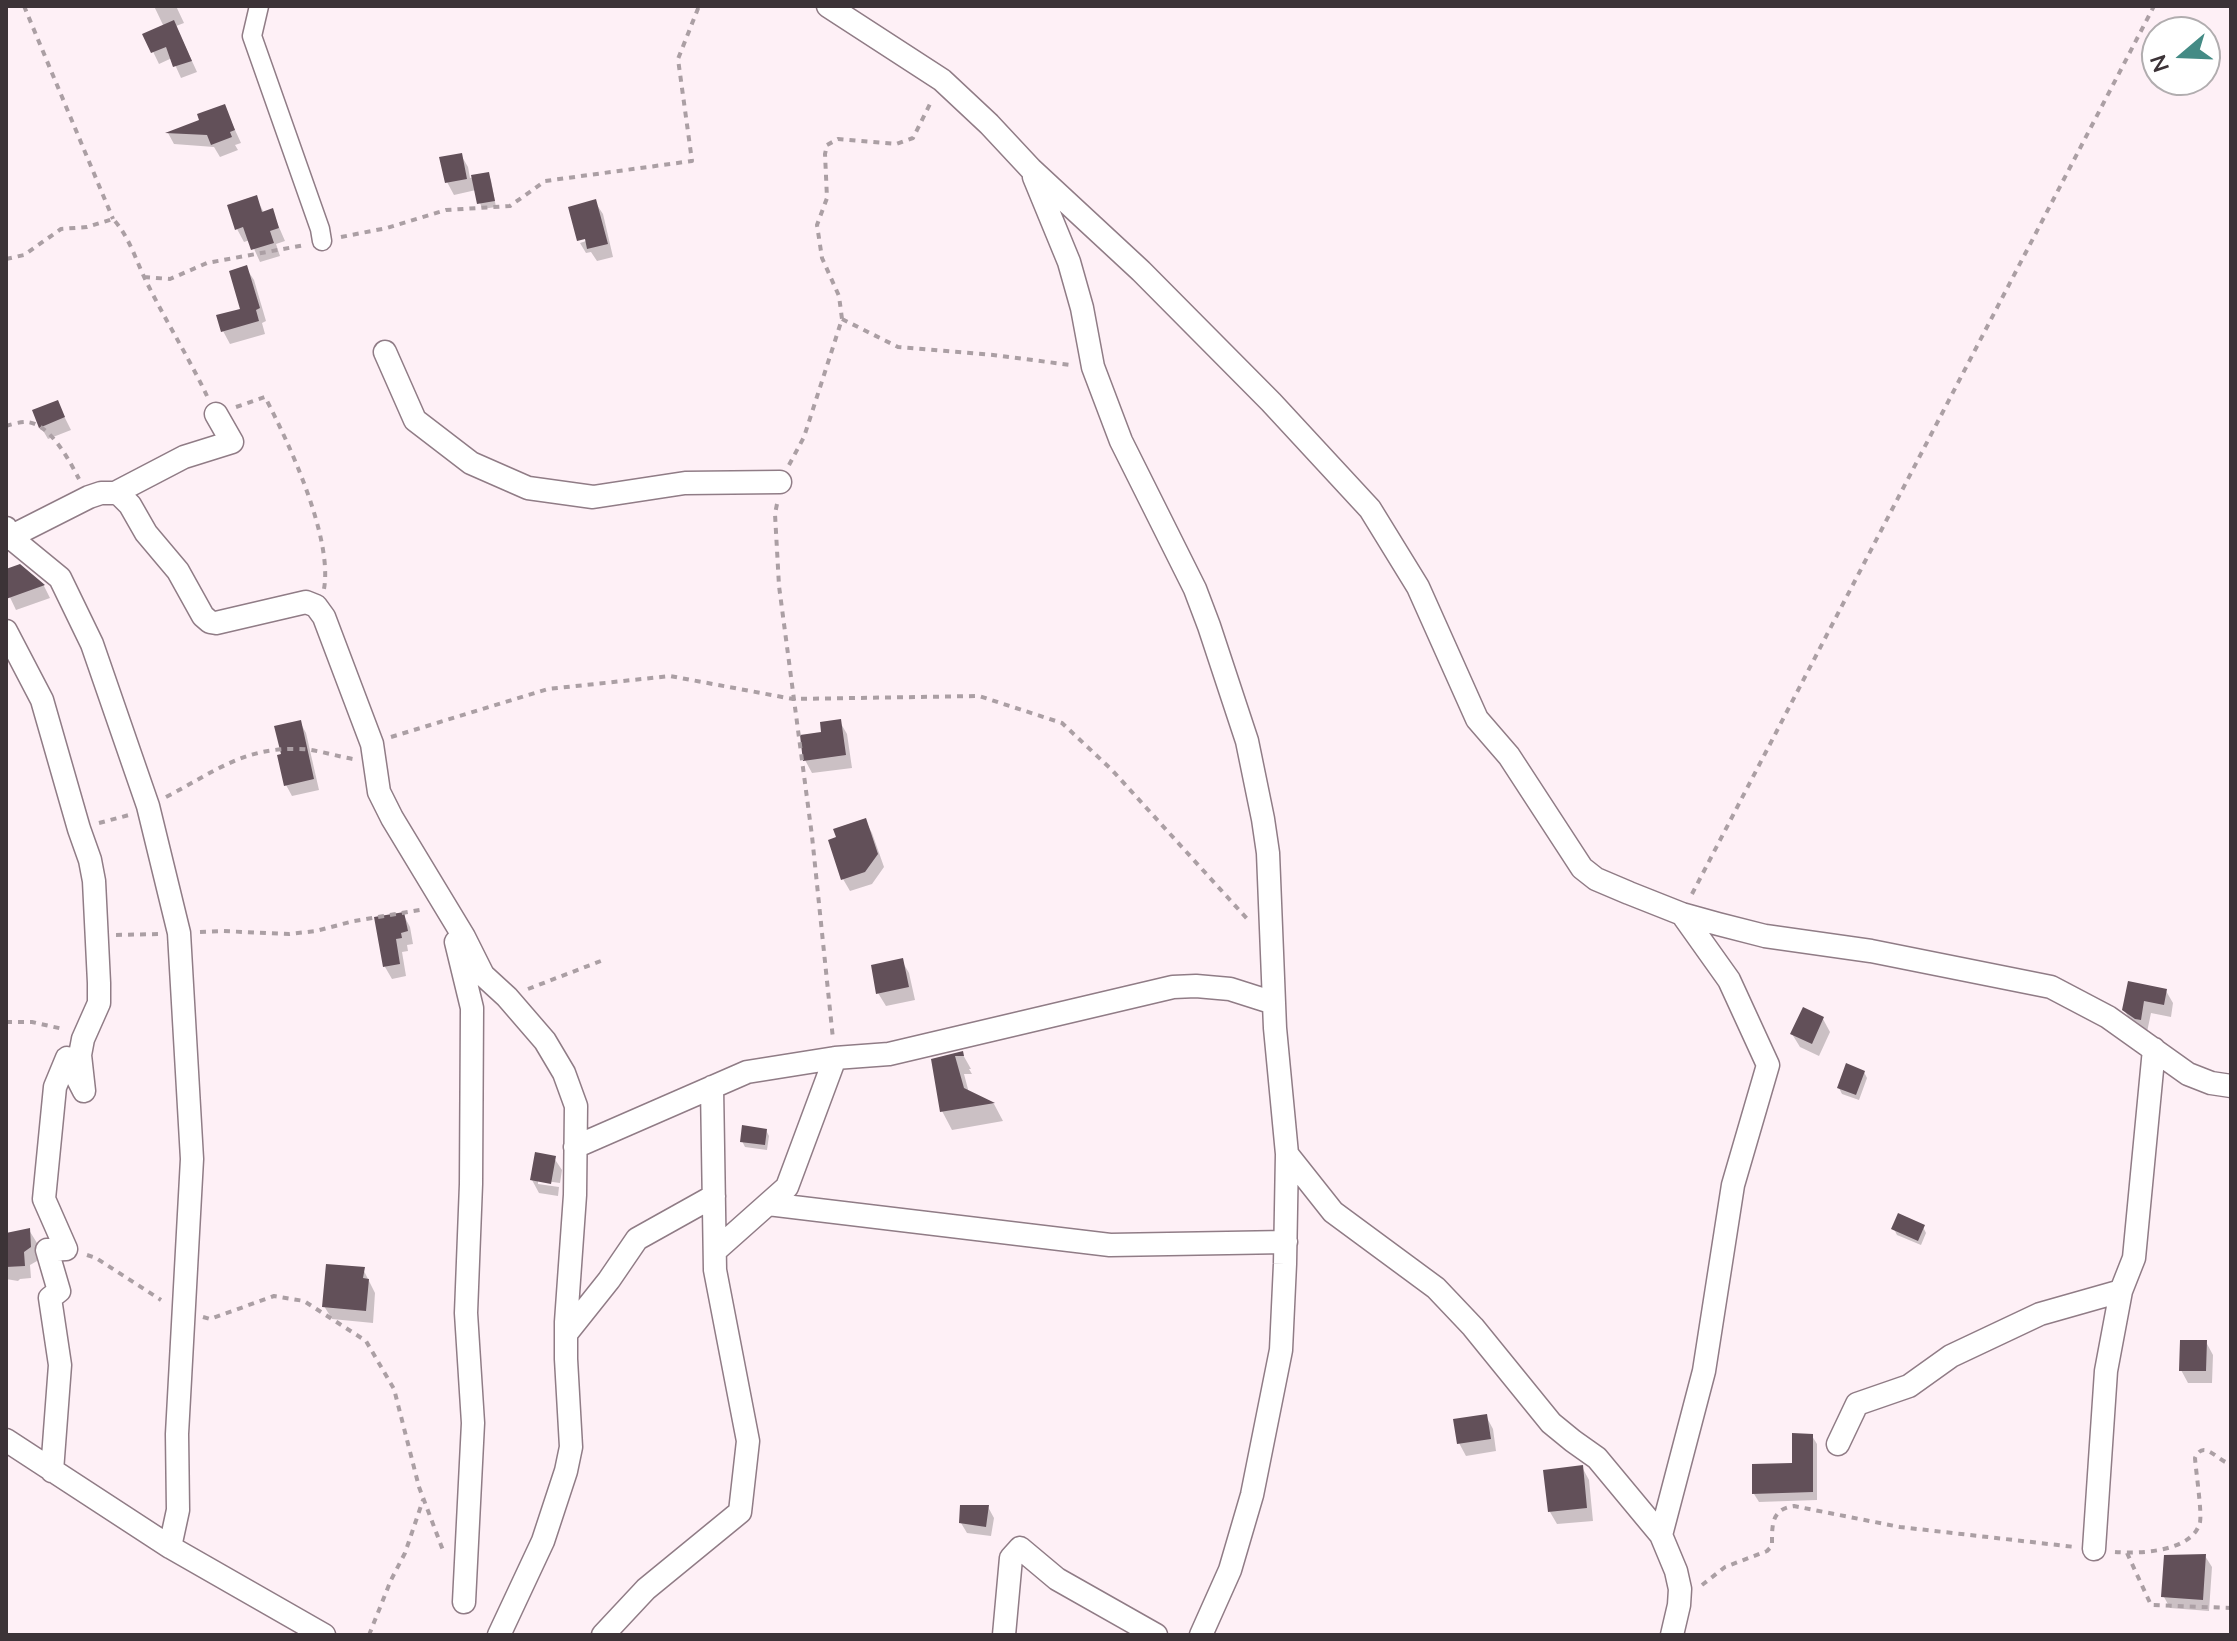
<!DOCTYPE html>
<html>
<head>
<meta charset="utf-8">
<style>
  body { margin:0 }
  #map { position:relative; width:2237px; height:1641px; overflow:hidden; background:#fef0f6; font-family:"Nunito Sans",sans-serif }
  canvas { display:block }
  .frame { position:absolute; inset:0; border:8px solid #3c3337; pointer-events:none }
  .north { position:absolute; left:2141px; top:16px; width:80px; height:80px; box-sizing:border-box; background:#fff; border:2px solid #b1adaf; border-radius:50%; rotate:251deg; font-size:22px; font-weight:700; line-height:32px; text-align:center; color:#3c3337 }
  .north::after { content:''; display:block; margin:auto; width:28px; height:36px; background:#448b85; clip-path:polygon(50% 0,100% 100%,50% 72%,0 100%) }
</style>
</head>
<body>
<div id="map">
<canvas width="2237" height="1641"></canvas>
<div class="frame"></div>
<div class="north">N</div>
</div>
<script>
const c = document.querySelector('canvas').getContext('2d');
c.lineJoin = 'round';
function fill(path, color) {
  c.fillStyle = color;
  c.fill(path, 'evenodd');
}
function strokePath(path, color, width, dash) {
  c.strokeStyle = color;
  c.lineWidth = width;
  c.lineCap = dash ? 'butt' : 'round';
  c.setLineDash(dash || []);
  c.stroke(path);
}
const shadow = new Path2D(`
  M 154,6 L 176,6 L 184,23 L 176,26 L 197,72 L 181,78 L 172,58 L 159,64 L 145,35 L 164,27 Z
  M 224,106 L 241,143 L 235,145 L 238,150 L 220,157 L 214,147 L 174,144 L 168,133 L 201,121 Z
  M 461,155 L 468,167 L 470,178 L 488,174 L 491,180 L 496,207 L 482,209 L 476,190 L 454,195 L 447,182 Z
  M 256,197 L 264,213 L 272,211 L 285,241 L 276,244 L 280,256 L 260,262 L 250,240 L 244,242 L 237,229 Z
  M 595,202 L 603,214 L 613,257 L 597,261 L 591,252 L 586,253 L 580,243 L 595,238 L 579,239 L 579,241 L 571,208 Z
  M 246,268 L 254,280 L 266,321 L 262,323 L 265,334 L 230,344 L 223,331 L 243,310 Z
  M 57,402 L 71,430 L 48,439 L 41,427 Z
  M 6,571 L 43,584 L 50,598 L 16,610 L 6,589 Z
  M 300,722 L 306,733 L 319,790 L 292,796 L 286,785 L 283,756 Z
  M 840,722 L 847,734 L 852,768 L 812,773 L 805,760 Z
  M 865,820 L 872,833 L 884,867 L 872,884 L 850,891 L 843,879 Z
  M 403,914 L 410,927 L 413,944 L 407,945 L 408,951 L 402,952 L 406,976 L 392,979 L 385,967 Z
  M 902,961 L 909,973 L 915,1000 L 886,1006 L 878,993 Z
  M 2166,991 L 2173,1003 L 2171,1017 L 2151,1013 L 2147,1032 L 2132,1023 L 2124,1010 Z
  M 1823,1019 L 1830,1032 L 1819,1056 L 1800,1047 L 1792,1034 Z
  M 962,1053 L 971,1069 L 969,1069 L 972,1074 L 964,1074 L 969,1093 L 994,1104 L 1003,1121 L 952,1130 L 942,1111 L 933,1060 Z
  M 1864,1072 L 1867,1078 L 1859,1100 L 1842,1094 L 1839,1088 Z
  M 766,1130 L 769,1136 L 767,1150 L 745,1147 L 742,1141 Z
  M 554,1158 L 562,1170 L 560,1183 L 538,1180 L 538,1184 L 559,1187 L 558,1196 L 539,1193 L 532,1180 Z
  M 1923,1227 L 1926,1233 L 1921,1245 L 1897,1235 L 1894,1229 Z
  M 29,1230 L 37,1243 L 37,1261 L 30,1265 L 31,1278 L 20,1279 L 18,1281 L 6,1279 L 6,1235 Z
  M 363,1269 L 375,1293 L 373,1323 L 332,1319 L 324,1306 Z
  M 2206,1342 L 2213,1355 L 2212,1383 L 2188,1383 L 2181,1370 Z
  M 1486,1416 L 1493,1429 L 1496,1451 L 1466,1456 L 1459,1443 Z
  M 1812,1436 L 1817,1444 L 1817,1500 L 1759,1502 L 1754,1494 L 1794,1465 Z
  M 1582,1467 L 1589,1480 L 1593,1521 L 1557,1524 L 1550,1512 Z
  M 988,1507 L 994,1518 L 991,1536 L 967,1533 L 961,1523 Z
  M 2205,1556 L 2212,1567 L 2209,1611 L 2170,1608 L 2164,1597 Z`);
const building = new Path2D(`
  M 174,20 L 192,61 L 173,67 L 166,47 L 151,53 L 142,34 Z
  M 225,104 L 235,130 L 230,132 L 232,137 L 211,145 L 207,135 L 165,133 L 199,120 L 197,114 Z
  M 462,153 L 467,179 L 445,183 L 439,157 Z
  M 489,172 L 495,201 L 477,204 L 471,175 Z
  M 257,195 L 262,212 L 273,208 L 279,228 L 270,231 L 274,243 L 251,250 L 243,227 L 235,230 L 227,205 Z
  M 596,199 L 608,244 L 587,249 L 585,239 L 577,241 L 568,207 Z
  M 247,265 L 260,308 L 256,310 L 259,321 L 221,332 L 216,315 L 240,309 L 229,271 Z
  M 58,400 L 65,417 L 39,428 L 32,410 Z
  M 20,564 L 45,585 L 6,599 L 6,569 Z
  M 841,719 L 846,755 L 803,761 L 800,735 L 821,732 L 820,722 Z
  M 301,720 L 314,779 L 284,786 L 277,755 L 281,754 L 274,726 Z
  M 866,818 L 878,854 L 865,872 L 841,880 L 828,840 L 836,837 L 833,829 Z
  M 404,912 L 408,931 L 401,933 L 402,938 L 396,939 L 400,964 L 383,967 L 374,917 Z
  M 903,958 L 909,987 L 876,994 L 871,965 Z
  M 2128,981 L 2167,989 L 2164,1005 L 2144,1001 L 2141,1020 L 2135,1019 L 2122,1010 Z
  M 1803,1007 L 1824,1017 L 1812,1044 L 1790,1034 Z
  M 963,1051 L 964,1056 L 955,1056 L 964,1088 L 995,1103 L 940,1112 L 931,1059 Z
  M 1846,1063 L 1865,1071 L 1856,1095 L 1837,1088 Z
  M 742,1125 L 767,1129 L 765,1145 L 740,1142 Z
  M 535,1152 L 556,1156 L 551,1184 L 530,1180 Z
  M 1898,1213 L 1925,1225 L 1918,1241 L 1891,1229 Z
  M 30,1228 L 31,1247 L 24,1252 L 25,1266 L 6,1267 L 6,1233 Z
  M 326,1264 L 365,1267 L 363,1278 L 369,1279 L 366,1311 L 322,1307 Z
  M 2180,1340 L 2207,1340 L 2206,1371 L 2179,1371 Z
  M 1487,1414 L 1491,1439 L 1457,1444 L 1453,1419 Z
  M 1792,1433 L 1813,1434 L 1813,1492 L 1752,1494 L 1752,1464 L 1792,1463 Z
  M 1583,1465 L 1587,1508 L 1548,1512 L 1543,1470 Z
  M 960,1505 L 989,1505 L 986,1527 L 959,1523 Z
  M 2206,1554 L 2203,1600 L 2161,1597 L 2164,1555 Z`);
const path = new Path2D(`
  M 24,6 L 113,219
  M 341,237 L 387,228 L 446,210 L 510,206 L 545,181 L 692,161 L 678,59 L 699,6
  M 6,259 L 24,255 L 61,229 L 87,227 L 113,219 C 130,237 137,264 148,285 C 167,323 189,358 207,396
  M 144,277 L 170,279 L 207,263 L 305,245
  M 842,319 L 898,347 L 993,355 L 1071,365
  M 236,407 L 265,397 C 289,443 333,538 324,589
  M 6,426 C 12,424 20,422 26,422 C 50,423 69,460 79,479
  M 789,465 L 804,437 L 842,319 L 839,296 L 822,258 L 817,225 L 827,198 L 825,154 L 827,145 L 838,139 L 896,144 L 913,138 L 932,100
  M 777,504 L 775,514 L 779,586 L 812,836 L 833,1039
  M 391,737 L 548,689 L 670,676 L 793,699 L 979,696 L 1062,723 L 1112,770 L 1250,922
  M 166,797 C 211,774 243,747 298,749 C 316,749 335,756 353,759
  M 99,823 L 129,815
  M 1692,894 L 2154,6
  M 200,932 L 222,931 L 289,934 L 316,931 L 354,921 L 425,909
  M 116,935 L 159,934
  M 528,989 L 606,959
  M 6,1022 L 32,1022 L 63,1029
  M 87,1255 L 96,1258 L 161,1300
  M 203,1317 L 210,1319 L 274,1296 L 304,1301 L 366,1341 L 394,1389 L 419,1487 L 444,1553
  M 2115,1552 C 2139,1554 2193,1552 2200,1522 C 2202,1512 2196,1472 2195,1458 C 2204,1438 2218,1462 2231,1464
  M 2127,1553 L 2151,1605 L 2231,1608
  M 1702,1585 L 1725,1567 L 1767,1551 L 1772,1546 C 1772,1525 1771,1509 1794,1506 L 1900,1527 L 2075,1547
  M 369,1635 L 391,1580 L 405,1553 L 423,1500`);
const pedestrian = new Path2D(`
  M 259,6 L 252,36 L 320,229 L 322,241`);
const minor = new Path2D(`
  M 828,6 L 942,80 L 989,124 L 1031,169 L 1141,271 L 1271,402 L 1370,509 L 1418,587 L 1477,719 L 1509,756 L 1582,868 L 1596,879 L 1629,893 L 1682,914 L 1718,924 L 1765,936 L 1871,951 L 2051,987 L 2108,1017 L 2188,1074 L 2211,1083 L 2231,1086
  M 1034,177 L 1069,262 L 1082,308 L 1093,367 L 1121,441 L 1195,589 L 1209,626 L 1247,741 L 1263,819 L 1268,853 L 1275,1028 L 1287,1154 L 1285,1264 L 1281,1350 L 1252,1495 L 1230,1570 L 1201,1635
  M 385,352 L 415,420 L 471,463 L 528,488 L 593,497 L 685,483 L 780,482
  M 115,493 L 184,457 L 232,442 L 216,414
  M 6,528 L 10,537 L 60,578 L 92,644 L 148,806 L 179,933 L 192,1159 L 177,1434 L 178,1510 L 170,1547
  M 6,539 L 89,497 L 101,493 L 115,493 L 120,495 L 130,505 L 146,533 L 178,571 L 203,616 L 210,622 L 216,623 L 306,602 L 316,606 L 324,617 L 372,744 L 379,792 L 392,818 L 464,937 L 483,975 L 507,997 L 545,1041 L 564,1073 L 576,1106 L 575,1195 L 566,1322 L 566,1359 L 571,1447 L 566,1471 L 543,1541 L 499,1635
  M 6,631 L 42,700 L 79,829 L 90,860 L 94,881 L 99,983 L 99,1003 L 83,1039 L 80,1055 L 84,1091 L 67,1058 L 55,1087 L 44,1199 L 66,1249 L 47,1250 L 59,1291 L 50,1298 L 60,1365 L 52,1471
  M 456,942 L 472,1008 L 471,1184 L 466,1313 L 473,1423 L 464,1602
  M 575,1147 L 747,1072 L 835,1058 L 889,1054 L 1173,987 L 1196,986 L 1230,989 L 1274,1003
  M 1287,1154 L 1333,1212 L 1436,1288 L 1473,1327 L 1551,1423 L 1573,1441 L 1597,1458 L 1661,1535 L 1676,1571 L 1680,1589 L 1679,1605 L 1672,1635
  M 768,1204 L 1110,1245 L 1286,1242
  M 715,1251 L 787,1187 L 835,1058
  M 566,1334 L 609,1280 L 637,1239 L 714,1196
  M 6,1440 L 170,1547 L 324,1635
  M 1838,1444 L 1857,1404 L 1909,1386 L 1951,1356 L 2040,1314 L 2121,1291 L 2134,1258 L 2154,1049
  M 1661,1535 L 1704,1371 L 1733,1185 L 1768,1065 L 1729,980 L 1682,914
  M 2094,1549 L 2106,1371 L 2121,1291
  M 603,1635 L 646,1589 L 740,1512 L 748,1441 L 715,1270 L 712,1087
  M 1004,1635 L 1011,1558 L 1020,1548 L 1057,1579 L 1156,1635`);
fill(shadow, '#0003');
fill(building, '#625059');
strokePath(pedestrian, '#907c86', 21);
strokePath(minor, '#907c86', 25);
strokePath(path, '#ab9fa4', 4, [6, 6]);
strokePath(pedestrian, '#fff', 18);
strokePath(minor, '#fff', 22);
</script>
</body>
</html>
